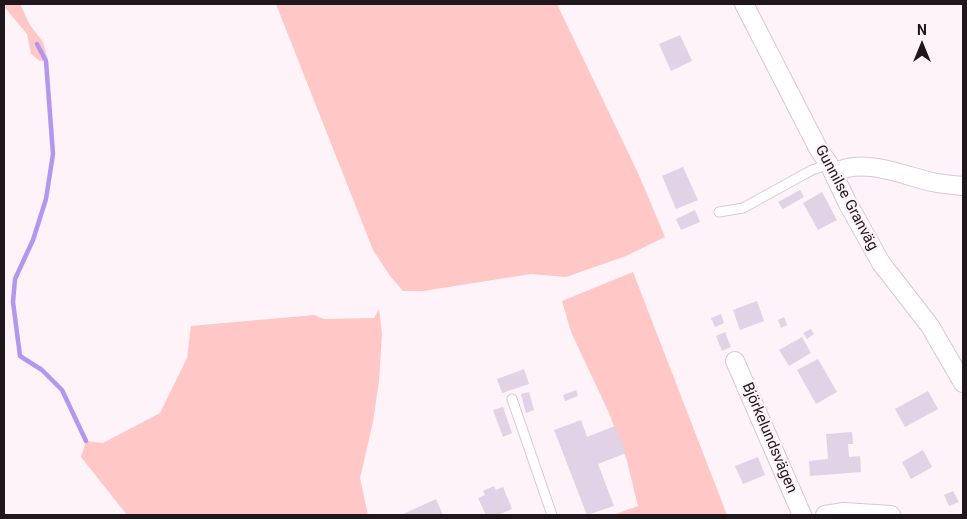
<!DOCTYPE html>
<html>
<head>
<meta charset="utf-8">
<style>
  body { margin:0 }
  #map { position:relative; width:967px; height:519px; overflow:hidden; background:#fdf3f9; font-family:Roboto,sans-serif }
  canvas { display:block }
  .frame { position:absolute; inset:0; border:5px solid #1f171c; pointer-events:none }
  .north { position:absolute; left:897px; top:20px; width:50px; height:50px; -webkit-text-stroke:4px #fdf3f9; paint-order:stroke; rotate:0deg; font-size:14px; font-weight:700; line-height:20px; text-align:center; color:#1f171c }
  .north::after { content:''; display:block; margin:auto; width:18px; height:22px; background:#1f171c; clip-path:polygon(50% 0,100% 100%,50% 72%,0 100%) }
</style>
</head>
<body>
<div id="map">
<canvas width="967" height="519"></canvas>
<div class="frame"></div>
<div class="north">N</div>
</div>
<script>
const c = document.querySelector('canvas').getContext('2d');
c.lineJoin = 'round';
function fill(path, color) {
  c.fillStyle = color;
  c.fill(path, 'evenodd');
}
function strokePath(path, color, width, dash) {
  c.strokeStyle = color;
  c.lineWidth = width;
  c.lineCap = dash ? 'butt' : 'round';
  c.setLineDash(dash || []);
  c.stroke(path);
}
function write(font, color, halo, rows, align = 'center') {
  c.font = font + ' Roboto,sans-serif';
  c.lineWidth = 4.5;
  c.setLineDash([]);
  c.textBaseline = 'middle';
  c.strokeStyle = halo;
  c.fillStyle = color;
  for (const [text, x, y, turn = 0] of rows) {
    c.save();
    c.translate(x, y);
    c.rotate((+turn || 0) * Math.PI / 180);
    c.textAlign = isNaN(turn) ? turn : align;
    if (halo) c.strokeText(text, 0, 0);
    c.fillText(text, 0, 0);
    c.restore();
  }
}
const green = new Path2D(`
  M 6,4 L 20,4 L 30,25 L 43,42 L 48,60 L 40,61 L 31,54 L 27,34 L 6,9 Z
  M 276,4 L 557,4 L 638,173 L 665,237 L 626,256 L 566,277 L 531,274 L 423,291 L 403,291 L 390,276 L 373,250 Z
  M 633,272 L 727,515 L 613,515 L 638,506 L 627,461 L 609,413 L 571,332 L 562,301 Z
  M 379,309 L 382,334 L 379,381 L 373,422 L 360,478 L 368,515 L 127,515 L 81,457 L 86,441 L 103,443 L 160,413 L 187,358 L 191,326 L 314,315 L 324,319 L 374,318 Z`);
const stream = new Path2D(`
  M 37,44 L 46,61 L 53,154 L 46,199 L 33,240 L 15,279 L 13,302 L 20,356 L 42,370 L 62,390 L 86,441`);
const building = new Path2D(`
  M 680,35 L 692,61 L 671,71 L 659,44 Z
  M 683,167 L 698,200 L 676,209 L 662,176 Z
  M 800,190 L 804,197 L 783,209 L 778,202 Z
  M 822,192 L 837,220 L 818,230 L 803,203 Z
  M 695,210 L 700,222 L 681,230 L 676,219 Z
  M 757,301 L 764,321 L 740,330 L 733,310 Z
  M 721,314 L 724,323 L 715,327 L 711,318 Z
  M 784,317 L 787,325 L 781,328 L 778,320 Z
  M 811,329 L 814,334 L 807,339 L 803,333 Z
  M 725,332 L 731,347 L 722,351 L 716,336 Z
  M 802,337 L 811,353 L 789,366 L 779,350 Z
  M 818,359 L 837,392 L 816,404 L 797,370 Z
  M 524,369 L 529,384 L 502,393 L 497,379 Z
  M 576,390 L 578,396 L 565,401 L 563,395 Z
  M 928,391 L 938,409 L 905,427 L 895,409 Z
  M 529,392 L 534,410 L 526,413 L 521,394 Z
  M 503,407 L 512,433 L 503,437 L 493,410 Z
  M 581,420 L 587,437 L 615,426 L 626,453 L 598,464 L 614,506 L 587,515 L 554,430 Z
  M 852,432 L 853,444 L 848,444 L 849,457 L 860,456 L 861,472 L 810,476 L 809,461 L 828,459 L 826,434 Z
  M 923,450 L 932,467 L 911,479 L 902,462 Z
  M 758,457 L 765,475 L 743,484 L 735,466 Z
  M 494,486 L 496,490 L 503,487 L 512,509 L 498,515 L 486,515 L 478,498 L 485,495 L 483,491 Z
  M 953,491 L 959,502 L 949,506 L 944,495 Z
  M 436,499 L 443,515 L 401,515 Z`);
const lane = new Path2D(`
  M 719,212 L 743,208 L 812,170 L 829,164
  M 512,399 L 552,515`);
const street = new Path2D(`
  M 744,4 L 819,150 L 829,164 L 847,202 L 881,263 L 930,326 L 963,383
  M 834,173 C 863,157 902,175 932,182 C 942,184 953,185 963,186
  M 735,361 L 802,515
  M 825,515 L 844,512 L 891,515`);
const streetNames = [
  ["Gunnilse Granväg",846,198,62],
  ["Björkelundsvägen",769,438,67]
];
fill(green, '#ffc7c5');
strokePath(stream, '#b496ef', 4.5);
fill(building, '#e2d2e6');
strokePath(lane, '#ddc6d5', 11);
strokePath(street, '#ddc6d5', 20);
strokePath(lane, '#fff', 9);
strokePath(street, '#fff', 18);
write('15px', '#1f171c', '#fdf3f9', streetNames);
</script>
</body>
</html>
